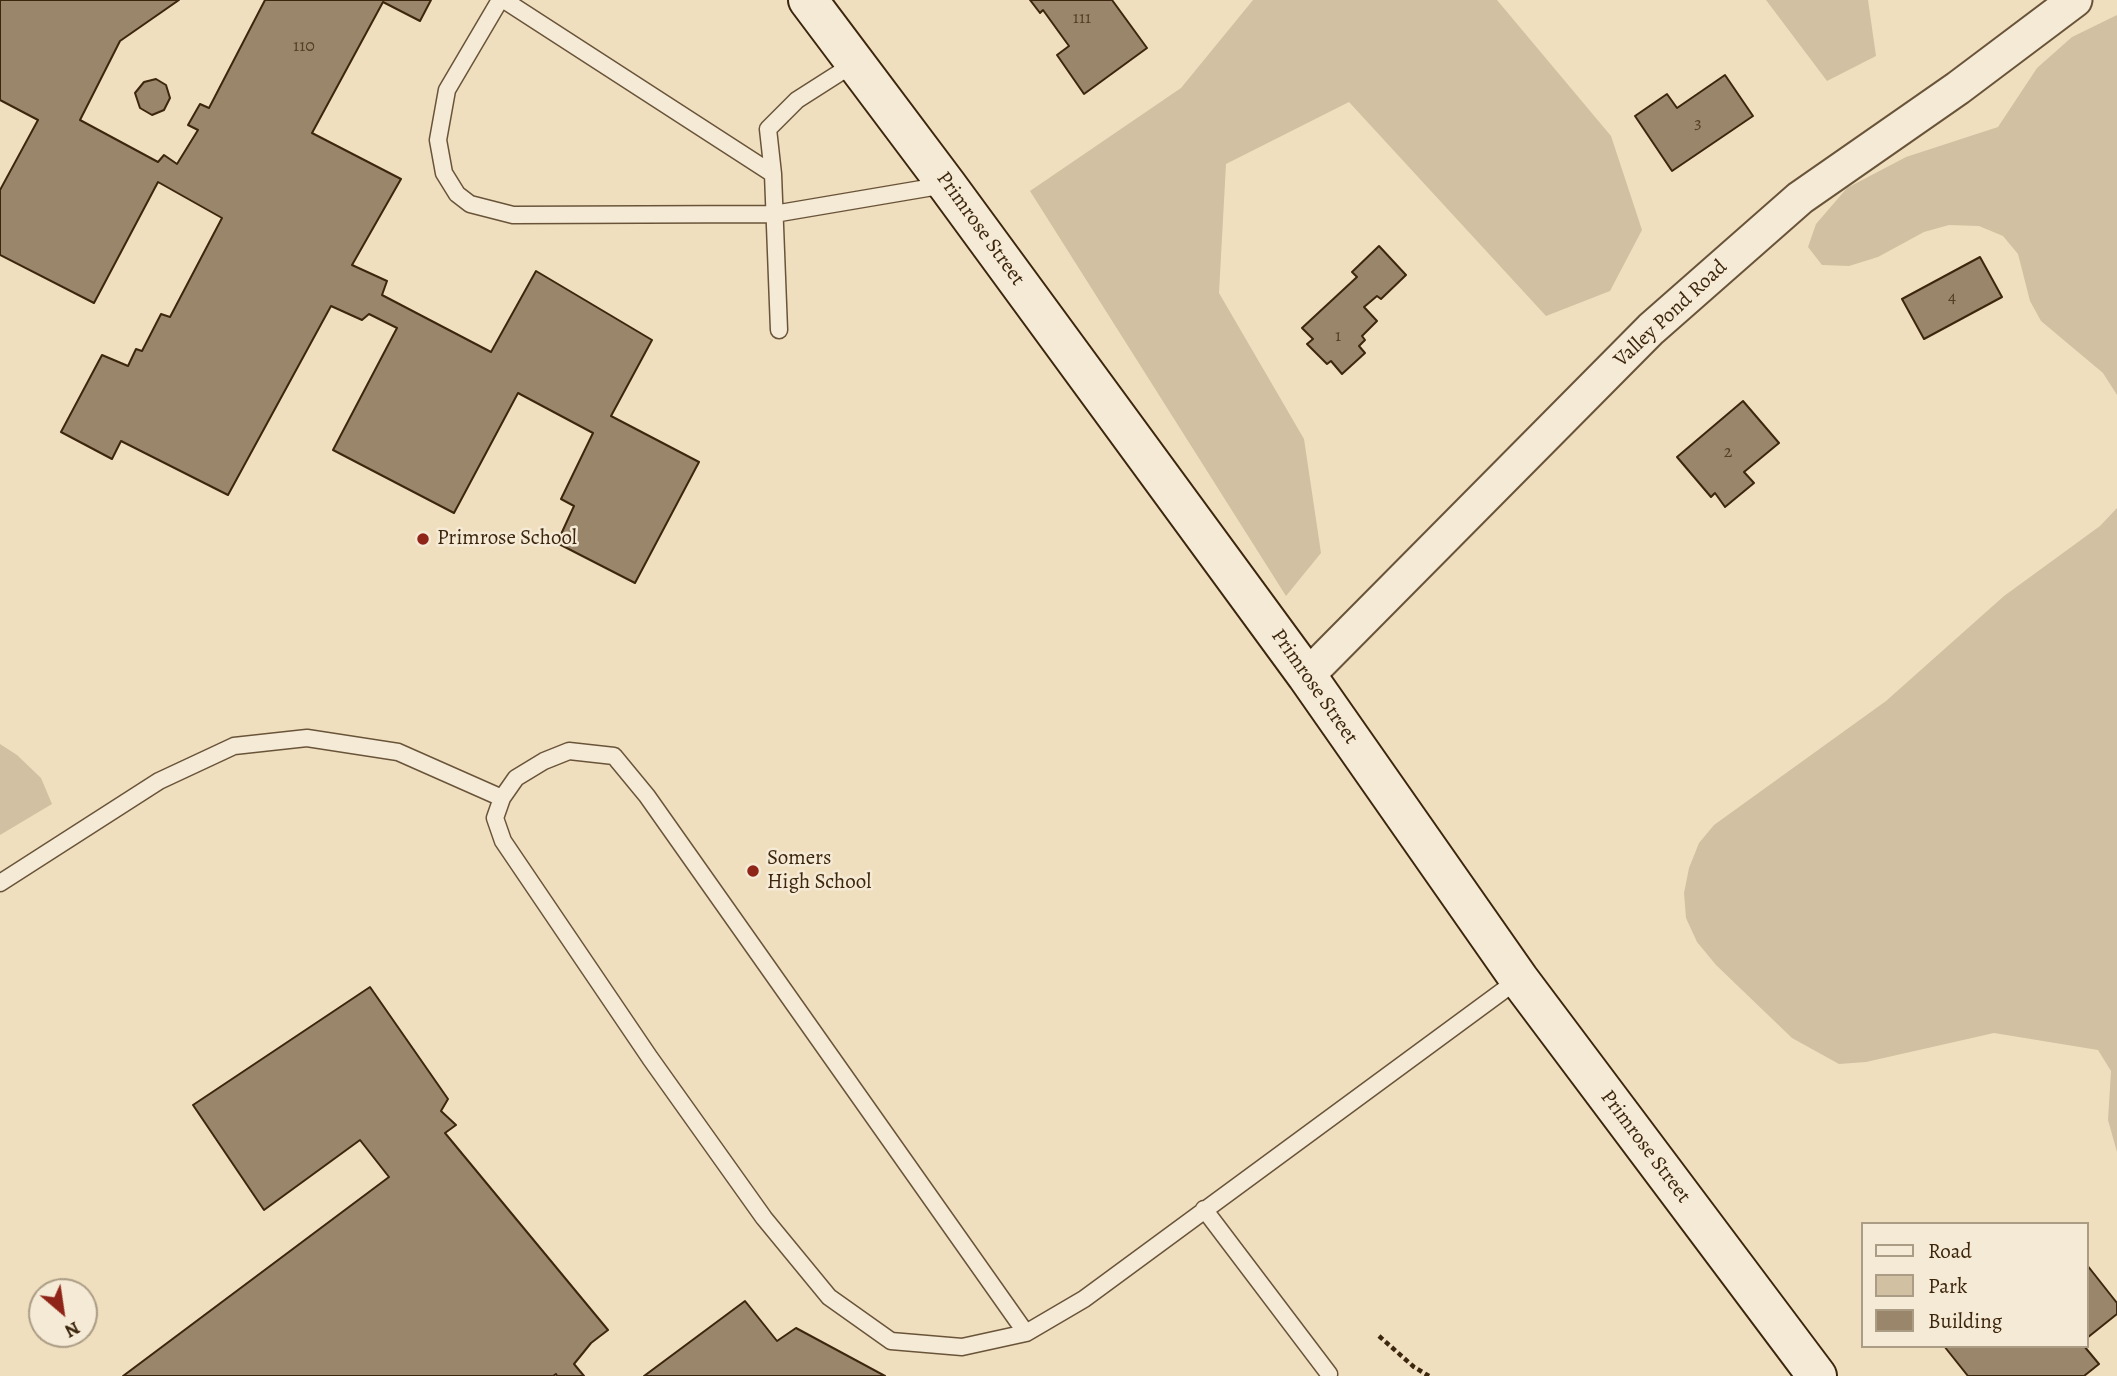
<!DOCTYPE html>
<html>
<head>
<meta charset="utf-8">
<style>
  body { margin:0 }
  #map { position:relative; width:2117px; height:1376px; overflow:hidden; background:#f0dfbf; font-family:Alegreya,serif }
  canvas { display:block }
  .legend { position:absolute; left:1861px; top:1222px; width:228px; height:126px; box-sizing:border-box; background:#f5ead5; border:2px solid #ab9c85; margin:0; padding:9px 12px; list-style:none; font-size:21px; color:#3c260d }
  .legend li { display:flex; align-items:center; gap:14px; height:35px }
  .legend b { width:35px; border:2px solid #ab9c85 }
  .north { position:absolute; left:28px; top:1278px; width:70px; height:70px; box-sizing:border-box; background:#f5ead5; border:2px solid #ab9c85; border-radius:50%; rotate:151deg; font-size:19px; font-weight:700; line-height:28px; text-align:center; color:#3c260d }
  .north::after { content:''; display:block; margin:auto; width:24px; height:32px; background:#8f2418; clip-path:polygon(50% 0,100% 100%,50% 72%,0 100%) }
</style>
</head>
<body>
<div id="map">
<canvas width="2117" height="1376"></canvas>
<ul class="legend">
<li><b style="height:9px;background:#f5ead5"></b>Road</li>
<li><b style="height:19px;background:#d1c0a1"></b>Park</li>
<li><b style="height:19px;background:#9a866a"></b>Building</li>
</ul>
<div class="north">N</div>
</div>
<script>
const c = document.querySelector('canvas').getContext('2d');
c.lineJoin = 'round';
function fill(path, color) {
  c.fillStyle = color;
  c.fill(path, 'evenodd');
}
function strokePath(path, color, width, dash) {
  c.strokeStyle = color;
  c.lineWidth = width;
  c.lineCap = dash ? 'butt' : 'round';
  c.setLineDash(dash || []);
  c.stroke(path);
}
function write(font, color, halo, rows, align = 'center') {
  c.font = font + ' Alegreya,serif';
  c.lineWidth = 5;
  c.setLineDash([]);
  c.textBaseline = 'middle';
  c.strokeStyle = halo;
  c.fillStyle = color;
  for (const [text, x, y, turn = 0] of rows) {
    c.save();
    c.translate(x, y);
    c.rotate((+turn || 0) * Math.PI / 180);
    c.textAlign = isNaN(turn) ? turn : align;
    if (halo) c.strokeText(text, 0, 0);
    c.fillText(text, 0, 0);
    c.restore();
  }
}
const green = new Path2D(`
  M 1253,0 L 1497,0 L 1611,136 L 1642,230 L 1610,291 L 1546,316 L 1349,102 L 1226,164 L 1219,293 L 1304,439 L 1321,553 L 1286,596 L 1030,191 L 1181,88 Z
  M 1766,0 L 1868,0 L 1876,56 L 1827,81 Z
  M 2117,15 L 2117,395 L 2103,373 L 2041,321 L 2030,301 L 2018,254 L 2003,236 L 1979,226 L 1949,225 L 1924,232 L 1878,257 L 1849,266 L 1822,265 L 1808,247 L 1816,224 L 1847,188 L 1906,157 L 1998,127 L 2037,68 L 2072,37 Z
  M 2117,508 L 2117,1152 L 2108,1120 L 2111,1071 L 2098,1050 L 1994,1033 L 1866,1062 L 1839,1064 L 1792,1038 L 1716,965 L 1697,942 L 1686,918 L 1684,893 L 1689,868 L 1699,843 L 1714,825 L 1886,701 L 2004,596 L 2100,526 Z
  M 0,744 L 17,755 L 41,778 L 52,804 L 0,835 Z`);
const building = new Path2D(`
  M 0,0 L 179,0 L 120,41 L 80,120 L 158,162 L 164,155 L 177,164 L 198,130 L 188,125 L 200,104 L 209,108 L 265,0 L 431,0 L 420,21 L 383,2 L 312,133 L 401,179 L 352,265 L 387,281 L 382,295 L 491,352 L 536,271 L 652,340 L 611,416 L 699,462 L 635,583 L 557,543 L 574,506 L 561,499 L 593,433 L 518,393 L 454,513 L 333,450 L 397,328 L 369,314 L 362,320 L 331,306 L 228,495 L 121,441 L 112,459 L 61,432 L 102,355 L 128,366 L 136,349 L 142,351 L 161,314 L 170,317 L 222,218 L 158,182 L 94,303 L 0,255 L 0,190 L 38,120 L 0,100 Z
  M 1030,0 L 1112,0 L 1147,48 L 1084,94 L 1057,55 L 1069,46 L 1043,10 L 1040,13 Z
  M 1725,75 L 1753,116 L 1672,171 L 1635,116 L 1667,94 L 1677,108 Z
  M 156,79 L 166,85 L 170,98 L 164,110 L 152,115 L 140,108 L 135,93 L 144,82 Z
  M 1379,246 L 1406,275 L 1381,299 L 1377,296 L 1364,307 L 1377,321 L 1362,336 L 1365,340 L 1359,346 L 1365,353 L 1342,374 L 1331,361 L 1327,364 L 1307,344 L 1313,339 L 1302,328 L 1357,277 L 1352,272 Z
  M 1980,257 L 2002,297 L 1924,339 L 1902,299 Z
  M 1743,401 L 1779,443 L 1744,472 L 1754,483 L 1725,507 L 1715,493 L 1711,497 L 1677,457 Z
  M 370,987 L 448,1099 L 441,1111 L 456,1125 L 445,1133 L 608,1330 L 591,1343 L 574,1364 L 584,1376 L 557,1376 L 556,1374 L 553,1376 L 123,1376 L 389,1177 L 360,1140 L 264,1210 L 193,1105 Z
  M 2087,1265 L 2117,1303 L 2117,1314 L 2087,1338 Z
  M 745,1301 L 777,1341 L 796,1328 L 885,1376 L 644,1376 Z
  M 1944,1346 L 2084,1346 L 2099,1364 L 2084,1376 L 1968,1376 Z`);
const path = new Path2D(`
  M 1379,1336 L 1414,1367 L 1429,1376`);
const service = new Path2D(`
  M 500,0 L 447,90 L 438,140 L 444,173 L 457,194 L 470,204 L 513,215 L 774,214 L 945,185
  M 504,0 L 773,174
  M 779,330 L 773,174 L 768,129 L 797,100 L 855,63
  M 0,883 L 159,781 L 234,746 L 307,738 L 398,752 L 502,798
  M 1204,1209 L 1329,1374
  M 1026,1333 L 647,796 L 614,756 L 569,751 L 544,761 L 516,778 L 502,798 L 495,818 L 503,841 L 650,1058 L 764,1218 L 829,1297 L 891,1341 L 962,1347 L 1026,1333 L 1084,1299 L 1519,979`);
const minor = new Path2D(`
  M 1307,676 L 1651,329 L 1800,198 L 1958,88 L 2075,0`);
const secondary = new Path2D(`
  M 808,0 L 947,185 L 1307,676 L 1519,979 L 1817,1376`);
const markers = [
  [423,539,7,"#8f2418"],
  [753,871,7,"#8f2418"]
];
const numberNames = [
  ["111",1082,19],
  ["110",304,47],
  ["3",1698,124],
  ["4",1952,298],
  ["1",1338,337],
  ["2",1728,453]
];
const streetNames = [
  ["Primrose Street",980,229,54],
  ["Valley Pond Road",1671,314,-43],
  ["Primrose Street",1314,687,55],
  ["Primrose Street",1645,1147,53]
];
const poiNames = [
  ["Primrose School",437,539],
  ["Somers",767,859],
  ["High School",767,883]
];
fill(green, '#d1c0a1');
fill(building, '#9a866a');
strokePath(building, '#3c260d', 2);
strokePath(service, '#69543a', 19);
strokePath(minor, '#69543a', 37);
strokePath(secondary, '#3c260d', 42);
strokePath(path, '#3c260d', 4.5, [5, 3.5]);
strokePath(service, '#f5ead5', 16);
strokePath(minor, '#f5ead5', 33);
strokePath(secondary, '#f5ead5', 38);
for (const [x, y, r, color] of markers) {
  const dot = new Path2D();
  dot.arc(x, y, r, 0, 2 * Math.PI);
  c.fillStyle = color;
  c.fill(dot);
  strokePath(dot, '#f5ead5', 2.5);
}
write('18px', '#543e24', null, numberNames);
write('21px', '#3c260d', '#f5ead5', streetNames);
write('21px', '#3c260d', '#f5ead5', poiNames, 'left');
</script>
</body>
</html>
